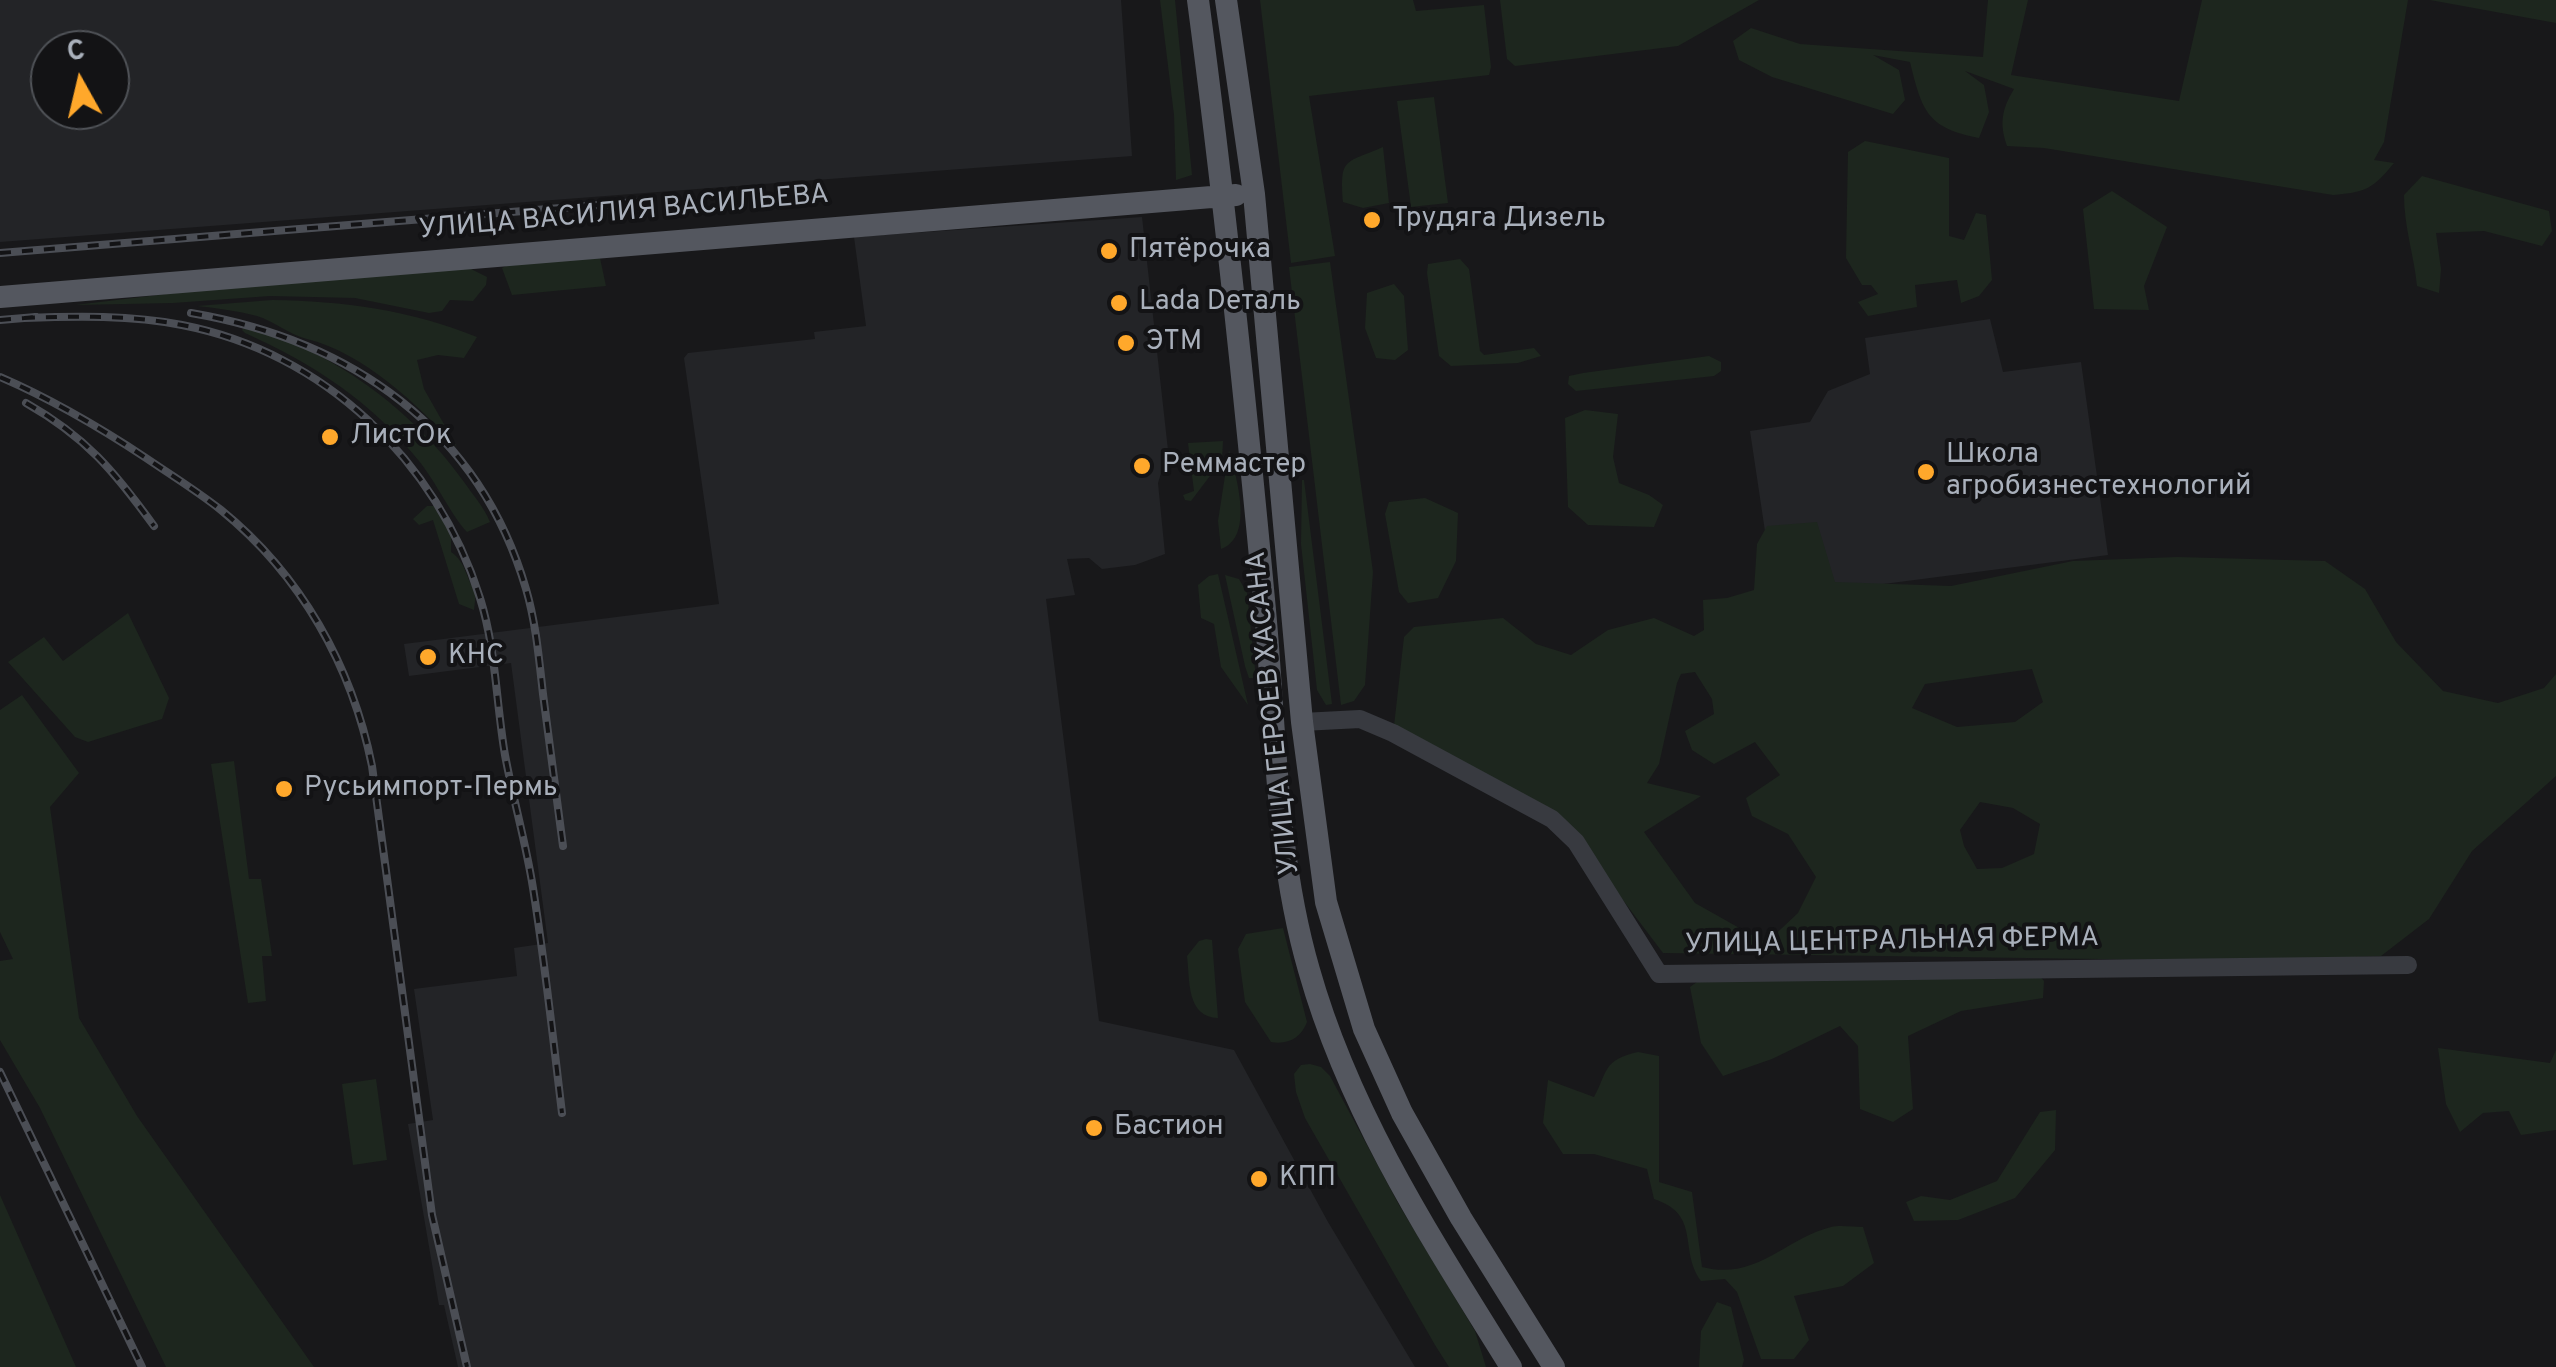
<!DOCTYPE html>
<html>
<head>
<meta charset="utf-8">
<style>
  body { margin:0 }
  #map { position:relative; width:2556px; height:1367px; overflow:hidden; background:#18181a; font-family:Overpass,sans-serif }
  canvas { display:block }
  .north { position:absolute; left:30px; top:30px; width:100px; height:100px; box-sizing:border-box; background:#131315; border:2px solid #4f5257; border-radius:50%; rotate:352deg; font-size:28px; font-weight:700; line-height:40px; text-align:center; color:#a9b0bb }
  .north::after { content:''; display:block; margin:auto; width:35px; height:45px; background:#ffa82b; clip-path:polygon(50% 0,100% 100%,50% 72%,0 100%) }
</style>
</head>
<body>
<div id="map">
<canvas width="2556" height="1367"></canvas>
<div class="north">С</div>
</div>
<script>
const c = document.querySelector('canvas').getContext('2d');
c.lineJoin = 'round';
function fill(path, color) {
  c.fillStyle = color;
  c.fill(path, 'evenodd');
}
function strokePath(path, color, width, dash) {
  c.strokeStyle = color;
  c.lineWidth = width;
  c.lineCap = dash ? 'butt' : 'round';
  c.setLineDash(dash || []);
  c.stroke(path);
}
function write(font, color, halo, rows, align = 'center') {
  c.font = font + ' Overpass,sans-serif';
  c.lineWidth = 8;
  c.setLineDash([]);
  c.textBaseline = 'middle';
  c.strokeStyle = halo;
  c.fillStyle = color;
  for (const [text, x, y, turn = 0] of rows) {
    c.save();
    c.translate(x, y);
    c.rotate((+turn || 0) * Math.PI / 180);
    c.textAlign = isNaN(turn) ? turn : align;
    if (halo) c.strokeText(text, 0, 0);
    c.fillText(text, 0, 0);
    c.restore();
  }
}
const built = new Path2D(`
  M 0,0 L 1121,0 L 1132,156 L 0,242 ZM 50,50 L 110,50 L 110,110 L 50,110 Z
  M 1142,217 L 1168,450 L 1158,483 L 1165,554 L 1135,565 L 1102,569 L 1089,558 L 1067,559 L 1075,595 L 1046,599 L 1099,1021 L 1234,1050 L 1328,1222 L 1415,1367 L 458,1367 L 444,1305 L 439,1305 L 408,1124 L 433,1120 L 414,989 L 517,976 L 514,948 L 548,943 L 511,663 L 409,676 L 404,644 L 719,604 L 684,358 L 688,353 L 815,339 L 814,332 L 866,326 L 854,237 Z
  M 1990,319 L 2003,372 L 2081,362 L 2108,555 L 1775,598 L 1750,431 L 1810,422 L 1828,391 L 1870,374 L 1865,338 Z`);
const green = new Path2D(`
  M 1160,0 L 1175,0 L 1192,175 L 1176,180 L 1174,115 Z
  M 1260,0 L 1413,0 L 1416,11 L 1484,5 L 1491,67 L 1489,75 L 1309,96 L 1335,256 L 1291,263 Z
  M 1500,0 L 1759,0 L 1678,46 L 1515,66 L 1507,59 Z
  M 1988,0 L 2028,0 L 2011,75 L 2179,101 L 2202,0 L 2408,0 L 2384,142 L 2374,160 L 2394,163 C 2373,189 2366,192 2333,195 L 2044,148 L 2007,146 C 1999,123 2002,109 2014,89 L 1965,71 L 1984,85 L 1989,112 L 1979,138 C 1927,128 1922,111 1910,62 L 1873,55 L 1899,70 L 1905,100 L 1893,114 L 1772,77 L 1739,60 L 1733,41 L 1751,28 L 1800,44 L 1983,57 Z
  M 2430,0 L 2556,0 L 2556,23 Z
  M 1434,97 L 1448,203 L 1411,207 L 1397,101 Z
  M 1865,141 L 1949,158 L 1949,236 L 1964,240 L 1976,213 L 1986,215 L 1992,280 L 1979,296 L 1961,303 L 1957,280 L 1915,285 L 1917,307 L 1868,316 L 1858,302 L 1878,294 L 1871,285 L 1862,285 L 1846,258 L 1848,152 Z
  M 1383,147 L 1389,203 L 1363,208 L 1343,202 C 1340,157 1344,164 1383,147 Z
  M 2422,176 L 2549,211 L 2552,231 L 2542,246 L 2484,231 L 2436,233 L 2441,269 L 2439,293 L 2417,286 C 2414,255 2404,227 2404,195 Z
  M 2112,191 L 2167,227 L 2144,286 L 2149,310 L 2094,309 L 2083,209 Z
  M 600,258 L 606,286 L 512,295 L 502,268 L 510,264 Z
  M 1460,259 L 1469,269 L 1480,351 L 1484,355 L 1534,348 L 1541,356 L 1518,363 L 1451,366 L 1439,356 L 1427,273 L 1428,264 Z
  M 1330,262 L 1373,572 L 1365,685 L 1354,701 L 1341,705 L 1289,267 Z
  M 469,268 L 487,277 L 486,285 L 473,301 L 450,300 L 442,311 L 429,313 L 355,298 L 270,296 L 173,303 L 75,305 L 224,287 Z
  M 1394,284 L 1404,296 L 1408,350 L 1395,360 L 1376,358 L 1365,328 L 1367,293 Z
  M 272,300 C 343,301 411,310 477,337 L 464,358 L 438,355 L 417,360 L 424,389 L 457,447 C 418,405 364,353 307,339 C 290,335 274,321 257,316 C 237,311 218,308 197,306 Z
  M 244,328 C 329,346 415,412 464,482 C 473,495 484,507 490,522 L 467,532 C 451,515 436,482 419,461 C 372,402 314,364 245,333 L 242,330 Z
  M 1709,356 L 1721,362 L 1721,371 L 1714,376 L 1576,391 L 1568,384 L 1569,376 L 1583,373 Z
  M 1585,410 L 1618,414 L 1613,457 L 1619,483 L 1649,495 L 1663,505 L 1654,527 L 1588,525 L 1568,507 L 1565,418 Z
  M 1223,441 L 1222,460 L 1191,501 L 1185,500 L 1183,495 L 1194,491 L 1188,443 Z
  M 1229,450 C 1236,476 1255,537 1221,549 L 1218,521 Z
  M 1302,480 L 1304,480 L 1332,704 L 1326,705 L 1317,690 L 1301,544 Z
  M 1425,498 L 1458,513 L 1456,561 L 1438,598 L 1408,603 L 1399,592 L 1385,514 L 1389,502 Z
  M 427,506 L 435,506 L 451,534 L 451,552 C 467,563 465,578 476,592 L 474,610 L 459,604 L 433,520 L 419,525 L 413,519 Z
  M 1817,522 L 1835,582 L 1951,586 L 2073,561 L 2177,557 L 2325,561 L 2365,589 L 2396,642 L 2443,691 L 2498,703 L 2544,688 L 2556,674 L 2556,776 L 2472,851 L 2429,919 L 2381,956 L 2244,961 L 1663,953 L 1607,879 L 1554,819 L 1394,726 L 1404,637 L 1414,627 L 1503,618 L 1536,644 L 1571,655 L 1608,630 L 1654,618 L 1694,636 L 1704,630 L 1703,600 L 1727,598 L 1754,590 L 1757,544 L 1767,526 ZM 2032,669 L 2043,702 L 2015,722 L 1957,727 L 1912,708 L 1925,684 ZM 1695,672 L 1712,699 L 1714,714 L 1685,731 L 1692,750 L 1714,764 L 1755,742 L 1780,775 L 1746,798 L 1752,816 L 1788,834 L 1816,877 L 1798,913 L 1766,943 L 1695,903 L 1644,832 L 1701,796 L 1647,783 L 1659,764 L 1677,683 L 1681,674 ZM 1980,802 L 2013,808 L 2040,824 L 2034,854 L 2002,868 L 1977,869 L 1964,846 L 1960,830 Z
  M 1218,574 L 1248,705 L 1221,667 L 1214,624 L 1201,618 L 1198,585 L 1209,576 Z
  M 1225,575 L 1239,579 L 1247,593 L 1256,678 L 1249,678 L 1245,666 Z
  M 128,613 L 169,698 L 162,719 L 88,742 L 75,737 L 8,662 L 44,637 L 63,661 Z
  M 22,695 L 79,773 L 50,807 L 79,1018 L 137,1116 L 314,1367 L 166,1367 L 40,1108 L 0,1040 L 0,961 L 13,959 L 0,932 L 0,710 Z
  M 234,761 L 249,879 L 261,879 L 272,956 L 262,956 L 266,1001 L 248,1003 L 211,764 Z
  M 1283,928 L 1307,1022 C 1301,1038 1288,1045 1271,1042 L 1245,1002 L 1238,949 L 1246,934 Z
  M 1206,939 L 1212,940 L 1218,1018 C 1186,1017 1190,980 1187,956 L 1199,941 Z
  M 2038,974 L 2044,981 L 2043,998 L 1961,1011 L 1908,1036 L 1913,1109 L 1893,1122 L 1860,1109 L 1858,1046 L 1840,1026 L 1772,1059 L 1723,1076 L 1701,1043 L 1690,987 L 1704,977 Z
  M 2438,1048 L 2550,1063 L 2556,1050 L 2556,1130 L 2521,1135 L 2509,1111 L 2483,1113 L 2460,1132 L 2446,1104 Z
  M 1638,1052 L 1659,1056 L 1659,1182 L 1692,1192 L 1702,1267 C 1757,1281 1784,1239 1831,1227 C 1840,1225 1853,1227 1863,1227 L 1874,1263 L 1843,1286 L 1794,1296 L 1809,1340 L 1794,1359 L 1761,1359 L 1737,1292 L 1725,1279 L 1701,1281 C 1678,1249 1702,1215 1654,1199 L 1647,1169 L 1594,1154 L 1563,1154 L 1543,1123 L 1548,1080 L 1594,1097 C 1608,1072 1602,1060 1638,1052 Z
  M 1310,1064 L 1321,1067 L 1330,1076 L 1399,1205 L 1475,1331 L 1486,1367 L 1449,1367 L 1435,1345 L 1305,1118 L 1296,1092 L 1294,1074 L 1301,1065 Z
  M 376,1079 L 387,1160 L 353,1165 L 342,1084 Z
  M 2056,1110 L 2055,1150 L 2015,1198 L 1958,1220 L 1914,1221 L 1906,1202 L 1921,1196 L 1950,1200 L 1997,1181 L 2040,1112 Z
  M 0,1195 L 76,1367 L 0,1367 Z
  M 1717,1302 L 1731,1307 L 1744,1360 L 1742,1367 L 1699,1367 L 1701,1331 Z`);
const minor = new Path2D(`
  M 1302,722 L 1360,719 L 1393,733 L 1552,819 L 1576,842 L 1659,974 L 2408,965`);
const major = new Path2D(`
  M 1198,0 C 1225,203 1246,406 1265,610 C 1276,730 1275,853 1309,970 C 1350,1115 1432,1240 1511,1367
  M 1226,0 L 1254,194 L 1302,722 L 1326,902 L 1364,1029 L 1402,1113 L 1461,1218 L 1554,1367
  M 0,297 L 1236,195`);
const rail = new Path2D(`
  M 0,253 L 648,201
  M 191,313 C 350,340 479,428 526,589 C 536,623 539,659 543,694 C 550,745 556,796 563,846
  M 24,318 C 76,316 131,315 182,325 C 325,353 437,461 480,598 C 496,649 496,702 505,755 C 513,799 526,843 533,888 C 545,963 553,1038 562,1113
  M 0,320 L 36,317
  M 0,377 C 51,399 99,427 146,458 C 171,475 197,491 221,510 C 301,575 352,666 372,766 L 432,1215 L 467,1367
  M 26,403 C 86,437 114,471 154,526
  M 0,1072 L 142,1367`);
const markers = [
  [1372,220,10,"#ffa82b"],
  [1109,251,10,"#ffa82b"],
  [1119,303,10,"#ffa82b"],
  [1126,343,10,"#ffa82b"],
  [330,437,10,"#ffa82b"],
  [1142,466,10,"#ffa82b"],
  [1926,472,10,"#ffa82b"],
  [428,657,10,"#ffa82b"],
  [284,789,10,"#ffa82b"],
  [1094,1128,10,"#ffa82b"],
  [1259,1179,10,"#ffa82b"]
];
const streetNames = [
  ["УЛИЦА ВАСИЛИЯ ВАСИЛЬЕВА",624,214,-5],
  ["УЛИЦА ГЕРОЕВ ХАСАНА",1275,713,-96],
  ["УЛИЦА ЦЕНТРАЛЬНАЯ ФЕРМА",1892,943,-1]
];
const poiNames = [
  ["Трудяга Дизель",1392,220],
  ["Пятёрочка",1129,251],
  ["Lada Dеталь",1139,303],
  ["ЭТМ",1146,343],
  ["ЛистОк",350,437],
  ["Школа",1946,456],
  ["агробизнестехнологий",1946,488],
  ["Реммастер",1162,466],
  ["КНС",448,657],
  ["Русьимпорт-Пермь",304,789],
  ["Бастион",1114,1128],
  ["КПП",1279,1179]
];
fill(built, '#232427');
fill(green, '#1d261e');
strokePath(minor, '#383a40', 18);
strokePath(major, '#54575f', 22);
strokePath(rail, '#4b4e55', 8);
strokePath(rail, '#131315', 4, [11]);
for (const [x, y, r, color] of markers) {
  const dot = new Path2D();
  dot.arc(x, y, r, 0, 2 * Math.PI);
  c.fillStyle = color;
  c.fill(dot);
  strokePath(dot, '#131315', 4);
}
write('28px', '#a9b0bb', '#131315', streetNames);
write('28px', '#a9b0bb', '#131315', poiNames, 'left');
</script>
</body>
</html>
